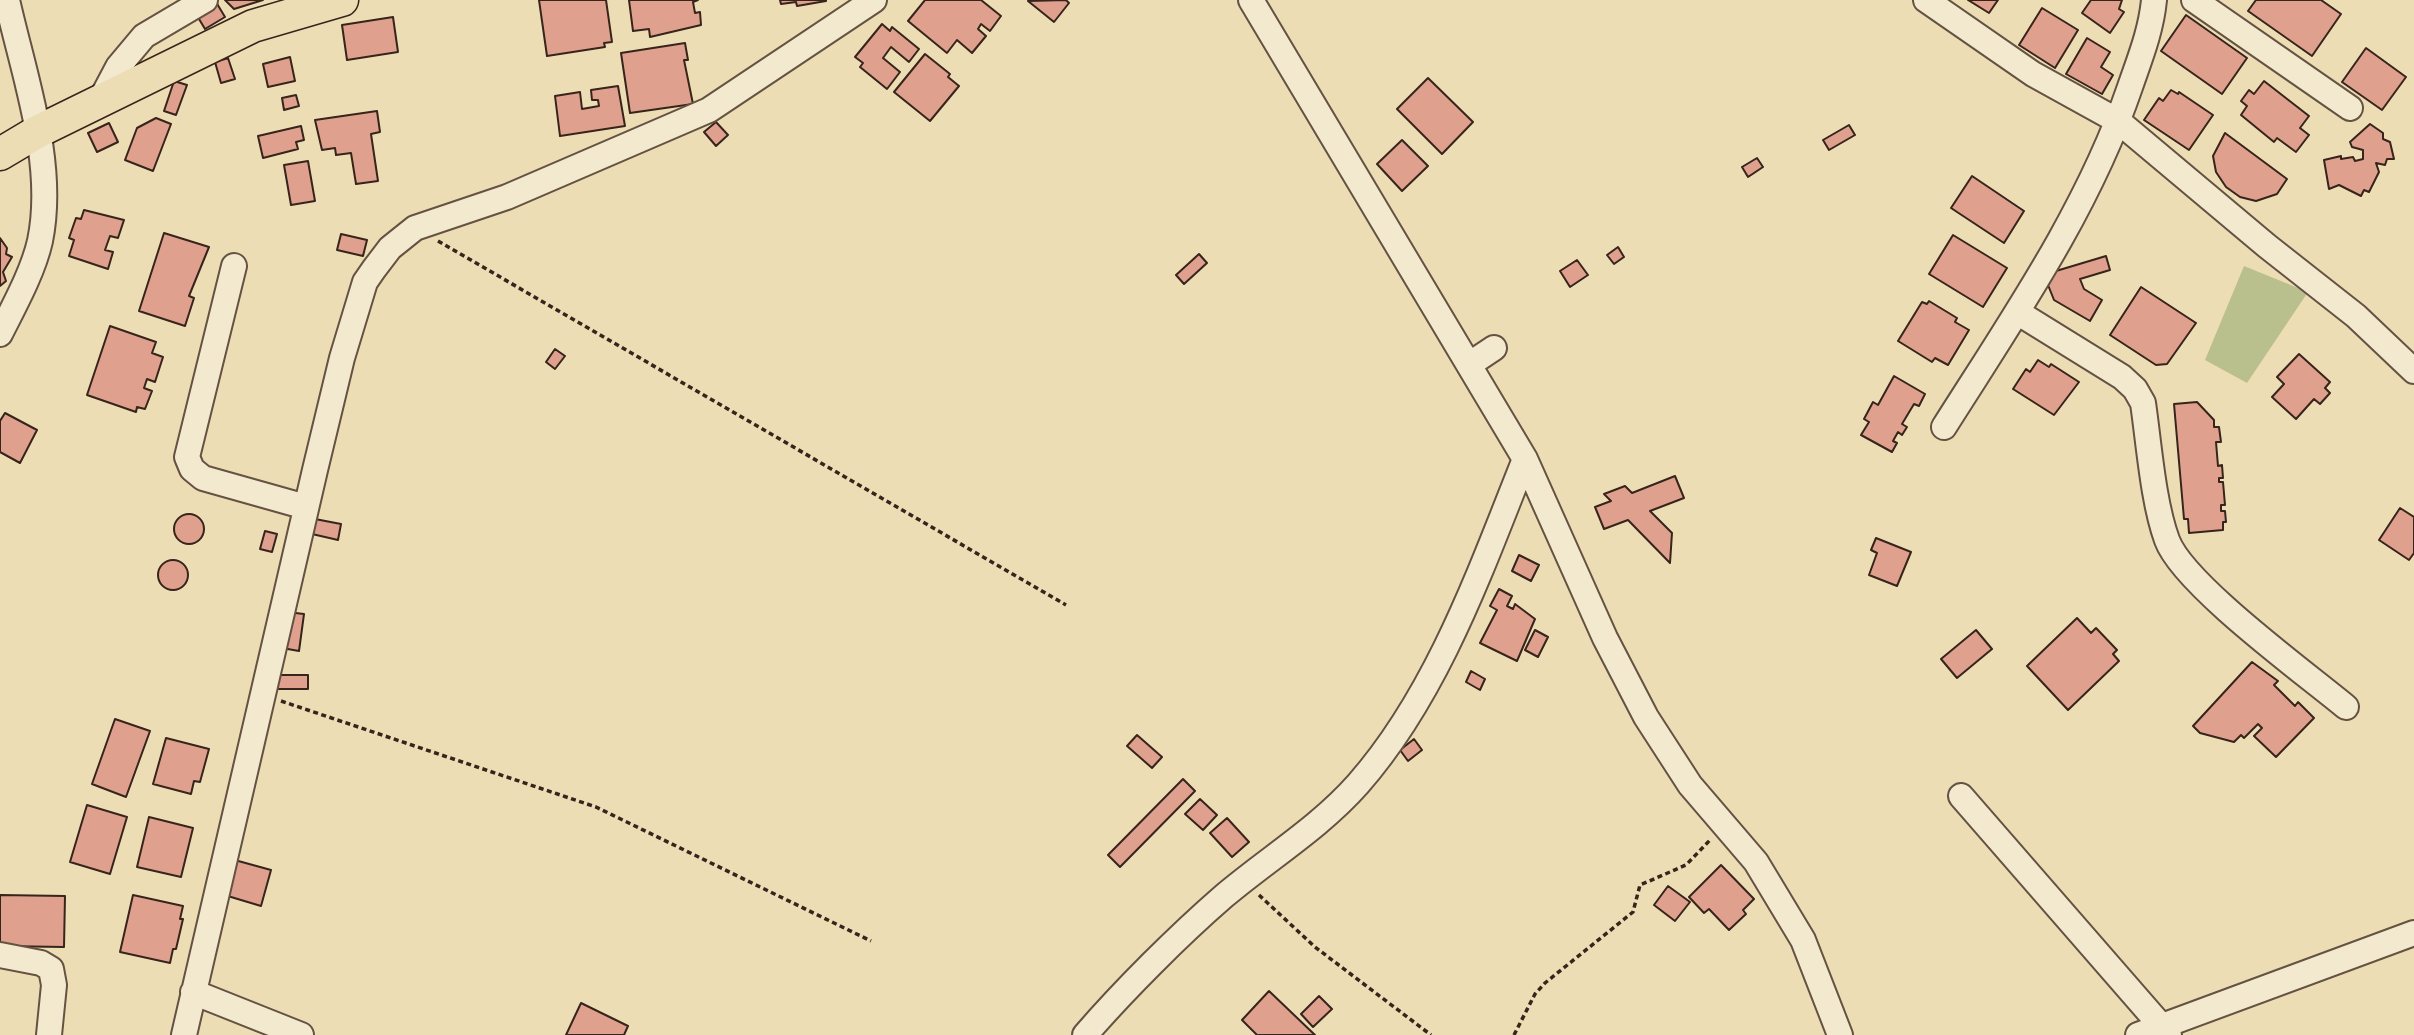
<!DOCTYPE html>
<html>
<head>
<meta charset="utf-8">
<style>
  body { margin:0 }
  canvas { display:block; background:#edddb5 }
</style>
</head>
<body>
<canvas width="2414" height="1035"></canvas>
<script>
const c = document.querySelector('canvas').getContext('2d');
c.lineJoin = 'round';
function fill(path, color) {
  c.fillStyle = color;
  c.fill(path, 'evenodd');
}
function strokePath(path, color, width, dash) {
  c.strokeStyle = color;
  c.lineWidth = width;
  c.lineCap = dash ? 'butt' : 'round';
  c.setLineDash(dash || []);
  c.stroke(path);
}
const green = new Path2D(`
  M 2244,266 L 2308,292 L 2247,383 L 2205,360 Z`);
const building = new Path2D(`
  M 225,0 L 263,0 L 234,9 Z
  M 539,0 L 606,0 L 612,42 L 604,43 L 605,47 L 547,56 Z
  M 629,0 L 698,0 L 693,2 L 695,13 L 700,12 L 701,25 L 650,37 L 649,29 L 633,31 Z
  M 780,0 L 826,0 L 826,1 L 797,6 L 796,2 L 781,4 Z
  M 925,0 L 981,0 L 1001,16 L 990,31 L 981,24 L 978,29 L 986,36 L 972,53 L 957,40 L 947,53 L 908,21 Z
  M 1066,0 L 1069,3 L 1054,22 L 1028,1 Z
  M 1968,0 L 1998,0 L 1989,13 Z
  M 2091,0 L 2122,0 L 2119,9 L 2124,12 L 2110,33 L 2082,13 Z
  M 2256,0 L 2321,0 L 2341,14 L 2312,56 L 2248,11 Z
  M 216,2 L 225,17 L 205,29 L 196,14 Z
  M 2042,8 L 2078,30 L 2055,68 L 2019,45 Z
  M 2186,15 L 2247,58 L 2222,94 L 2161,51 Z
  M 393,17 L 398,52 L 347,60 L 342,25 Z
  M 882,24 L 890,31 L 892,27 L 919,49 L 909,62 L 891,47 L 883,58 L 900,72 L 887,89 L 860,67 L 863,63 L 855,57 Z
  M 2087,38 L 2110,52 L 2101,67 L 2113,75 L 2102,94 L 2066,74 Z
  M 685,43 L 688,60 L 684,60 L 693,104 L 630,113 L 621,53 Z
  M 2366,48 L 2406,77 L 2382,110 L 2342,82 Z
  M 925,54 L 950,74 L 948,77 L 959,86 L 930,121 L 894,92 Z
  M 290,57 L 295,81 L 268,87 L 263,64 Z
  M 228,58 L 235,79 L 221,83 L 215,62 Z
  M 1428,78 L 1473,122 L 1442,154 L 1397,109 Z
  M 174,81 L 187,85 L 176,115 L 164,111 Z
  M 2264,81 L 2309,116 L 2300,128 L 2309,135 L 2296,152 L 2277,138 L 2274,142 L 2241,115 L 2247,106 L 2241,101 L 2249,90 L 2254,94 Z
  M 618,86 L 625,126 L 560,136 L 555,96 L 580,92 L 582,109 L 599,106 L 598,100 L 592,100 L 591,90 Z
  M 2171,90 L 2178,94 L 2179,92 L 2213,115 L 2189,150 L 2144,120 L 2159,98 L 2163,101 Z
  M 296,95 L 299,106 L 284,110 L 282,98 Z
  M 377,111 L 380,132 L 371,134 L 378,181 L 356,184 L 351,153 L 336,155 L 335,148 L 322,150 L 315,120 Z
  M 156,118 L 171,124 L 153,171 L 125,160 L 137,128 Z
  M 716,122 L 728,135 L 716,146 L 704,132 Z
  M 109,123 L 118,142 L 97,152 L 88,133 Z
  M 2370,124 L 2383,133 L 2383,139 L 2390,142 L 2394,159 L 2387,159 L 2385,165 L 2376,163 L 2379,172 L 2369,192 L 2364,190 L 2361,196 L 2339,185 L 2329,189 L 2324,160 L 2341,156 L 2341,159 L 2353,157 L 2355,161 L 2363,159 L 2363,150 L 2352,147 L 2350,142 Z
  M 1849,125 L 1855,135 L 1829,150 L 1823,140 Z
  M 301,126 L 304,140 L 296,142 L 298,149 L 263,158 L 258,136 Z
  M 2225,133 L 2287,179 L 2277,194 L 2256,201 L 2240,197 L 2226,187 L 2216,172 L 2213,156 Z
  M 1402,140 L 1428,166 L 1402,191 L 1377,164 Z
  M 1757,158 L 1763,167 L 1748,177 L 1742,167 Z
  M 308,161 L 315,201 L 291,205 L 284,165 Z
  M 1972,176 L 2024,211 L 2004,243 L 1951,208 Z
  M 84,210 L 124,220 L 118,238 L 110,236 L 105,250 L 113,252 L 108,269 L 69,256 L 74,240 L 69,238 L 76,218 L 81,219 Z
  M 164,233 L 209,247 L 189,296 L 194,298 L 185,326 L 139,311 Z
  M 341,234 L 367,240 L 363,256 L 337,250 Z
  M 1953,235 L 2007,268 L 1983,307 L 1929,274 Z
  M 0,238 L 7,248 L 6,254 L 12,257 L 3,272 L 6,281 L 0,286 Z
  M 1618,247 L 1624,257 L 1614,264 L 1607,255 Z
  M 1199,254 L 1207,263 L 1184,284 L 1176,275 Z
  M 2106,256 L 2110,270 L 2080,279 L 2084,289 L 2102,300 L 2090,321 L 2054,300 L 2048,285 L 2056,271 Z
  M 1577,260 L 1588,275 L 1570,287 L 1560,271 Z
  M 2141,287 L 2196,323 L 2167,364 L 2156,365 L 2110,335 Z
  M 1929,301 L 1957,318 L 1955,322 L 1969,330 L 1948,365 L 1935,358 L 1932,362 L 1898,341 L 1922,302 L 1927,304 Z
  M 110,326 L 156,342 L 152,353 L 163,357 L 155,382 L 147,379 L 144,388 L 152,391 L 145,409 L 137,407 L 136,412 L 87,395 Z
  M 555,349 L 565,356 L 555,369 L 546,362 Z
  M 2299,354 L 2330,382 L 2325,388 L 2330,393 L 2320,404 L 2314,399 L 2296,419 L 2272,397 L 2284,384 L 2277,377 Z
  M 2038,360 L 2049,367 L 2051,364 L 2079,382 L 2054,415 L 2013,389 L 2026,369 L 2030,372 Z
  M 1894,376 L 1925,394 L 1919,406 L 1914,404 L 1902,424 L 1907,427 L 1902,435 L 1898,432 L 1893,441 L 1897,443 L 1892,452 L 1861,435 L 1869,422 L 1864,419 L 1873,402 L 1878,405 Z
  M 2197,402 L 2214,420 L 2214,427 L 2219,427 L 2221,442 L 2216,442 L 2218,466 L 2222,465 L 2223,478 L 2219,478 L 2219,482 L 2223,482 L 2225,505 L 2221,505 L 2221,511 L 2225,511 L 2226,522 L 2223,522 L 2223,530 L 2189,533 L 2188,519 L 2184,519 L 2174,404 Z
  M 5,413 L 37,430 L 20,463 L 0,452 L 0,421 Z
  M 1675,476 L 1684,498 L 1650,511 L 1672,533 L 1670,563 L 1628,520 L 1604,529 L 1595,507 L 1611,501 L 1604,494 L 1625,486 L 1632,493 Z
  M 2400,508 L 2414,517 L 2414,553 L 2409,560 L 2379,540 Z
  M174 529a15 15 0 1 1 30 0a15 15 0 1 1-30 0Z
  M 315,519 L 341,524 L 338,540 L 312,534 Z
  M 265,531 L 277,534 L 272,552 L 260,549 Z
  M 1876,538 L 1911,552 L 1897,586 L 1869,575 L 1877,553 L 1871,550 Z
  M 1519,555 L 1539,565 L 1531,581 L 1512,571 Z
  M158 575a15 15 0 1 1 30 0a15 15 0 1 1-30 0Z
  M 1499,589 L 1512,596 L 1507,606 L 1513,609 L 1515,604 L 1535,619 L 1517,661 L 1480,643 L 1497,610 L 1490,606 Z
  M 287,612 L 304,614 L 299,651 L 282,648 Z
  M 2077,618 L 2091,633 L 2096,628 L 2117,650 L 2113,654 L 2119,661 L 2068,710 L 2027,666 Z
  M 1535,630 L 1548,637 L 1538,657 L 1525,650 Z
  M 1976,630 L 1992,649 L 1957,678 L 1941,659 Z
  M 2252,662 L 2278,681 L 2274,685 L 2295,706 L 2298,702 L 2314,718 L 2276,757 L 2254,736 L 2262,728 L 2258,724 L 2244,738 L 2241,735 L 2234,742 L 2200,733 L 2193,726 Z
  M 1471,671 L 1485,679 L 1480,690 L 1466,682 Z
  M 274,675 L 308,675 L 308,689 L 274,689 Z
  M 115,719 L 150,731 L 126,797 L 92,784 Z
  M 1137,735 L 1162,757 L 1152,768 L 1127,746 Z
  M 166,738 L 209,749 L 200,782 L 194,781 L 191,794 L 153,784 Z
  M 1414,739 L 1422,750 L 1408,761 L 1400,750 Z
  M 1183,779 L 1195,791 L 1120,867 L 1108,855 Z
  M 1200,799 L 1217,815 L 1203,830 L 1185,814 Z
  M 87,805 L 127,817 L 110,874 L 70,862 Z
  M 149,817 L 193,828 L 181,877 L 137,867 Z
  M 1227,818 L 1249,842 L 1232,857 L 1210,833 Z
  M 231,859 L 271,870 L 261,906 L 221,894 Z
  M 1721,865 L 1754,899 L 1743,910 L 1746,914 L 1729,930 L 1709,909 L 1704,913 L 1689,897 Z
  M 1668,886 L 1690,902 L 1675,921 L 1654,905 Z
  M 0,895 L 65,896 L 64,947 L 0,946 Z
  M 133,895 L 183,906 L 180,919 L 183,919 L 176,949 L 173,949 L 170,963 L 120,952 Z
  M 1269,991 L 1315,1035 L 1257,1035 L 1242,1020 Z
  M 1319,996 L 1332,1009 L 1313,1027 L 1301,1014 Z
  M 581,1003 L 628,1026 L 624,1035 L 566,1035 Z`);
const path = new Path2D(`
  M 438,241 L 1066,605
  M 281,701 L 596,807 L 871,941
  M 1259,895 L 1315,947 L 1431,1035
  M 1514,1035 L 1535,994 L 1545,983 L 1633,912 L 1640,885 L 1686,865 L 1711,839`);
const minor = new Path2D(`
  M 1251,0 L 1525,459 L 1605,638 L 1646,717 L 1690,785 L 1756,862 L 1803,940 L 1840,1035
  M 1926,0 L 2033,74 L 2118,121 L 2267,246 L 2356,316 L 2414,371
  M 2194,0 L 2350,108
  M 99,103 L 118,67 L 144,36 L 205,0
  M 234,266 L 187,457 L 192,469 L 203,478 L 306,507
  M 2017,312 L 2122,377 L 2135,389 L 2143,403 C 2149,444 2153,502 2167,540 C 2183,584 2305,673 2346,707
  M 0,334 C 14,306 33,272 40,241 C 56,163 24,76 7,0
  M 1470,364 L 1494,348
  M 1944,427 C 2013,318 2088,210 2130,87 C 2140,58 2151,31 2154,0
  M 1961,796 L 2169,1035
  M 0,955 L 41,963 L 51,969 L 54,985 L 49,1035
  M 193,992 L 301,1035
  M 184,1035 L 315,470 L 342,358 L 365,282 L 374,269 L 390,248 L 415,228 L 507,197 L 709,110 L 874,0
  M 1085,1035 C 1124,990 1179,935 1224,896 C 1269,858 1319,828 1358,784 C 1438,693 1481,569 1525,459
  M 2138,1035 L 2414,933`);
const major = new Path2D(`
  M 0,154 L 37,132 L 253,26 L 342,0`);
fill(green, '#b9c08d');
fill(building, '#dfa08e');
strokePath(building, '#37241b', 2);
strokePath(minor, '#645242', 28);
strokePath(major, '#37241b', 35);
strokePath(path, '#37241b', 3.5, [5, 3.5]);
strokePath(minor, '#f3e9cf', 24);
strokePath(major, '#edddb5', 32);
</script>
</body>
</html>
